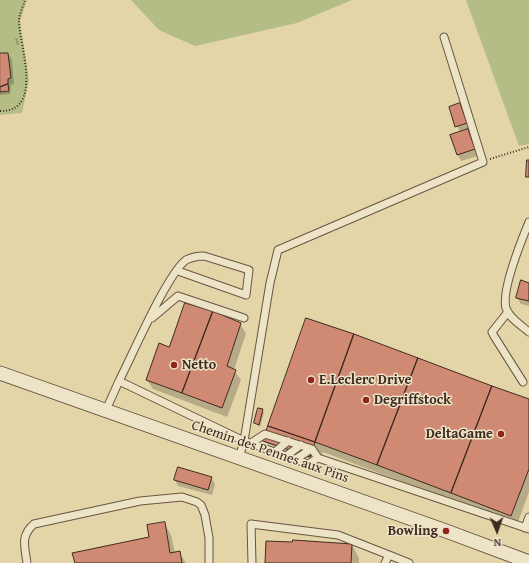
<!DOCTYPE html>
<html>
<head>
<meta charset="utf-8">
<style>
  body { margin:0 }
  #map { position:relative; width:529px; height:563px; overflow:hidden; background:#e4d5a9; font-family:"Gentium Book Plus",serif }
  canvas { display:block }
  .north { position:absolute; left:477px; top:511px; width:40px; height:40px; -webkit-text-stroke:3px #ede4c7; paint-order:stroke; rotate:178deg; font-size:11px; font-weight:700; line-height:16px; text-align:center; color:#3f2a20 }
  .north::after { content:''; display:block; margin:auto; width:14px; height:18px; background:#3f2a20; clip-path:polygon(50% 0,100% 100%,50% 72%,0 100%) }
</style>
</head>
<body>
<div id="map">
<canvas width="529" height="563"></canvas>
<div class="north">N</div>
</div>
<script>
const c = document.querySelector('canvas').getContext('2d');
c.lineJoin = 'round';
function fill(path, color) {
  c.fillStyle = color;
  c.fill(path, 'evenodd');
}
function strokePath(path, color, width, dash) {
  c.strokeStyle = color;
  c.lineWidth = width;
  c.lineCap = dash ? 'butt' : 'round';
  c.setLineDash(dash || []);
  c.stroke(path);
}
function write(font, color, halo, rows, align = 'center') {
  c.font = font + ' "Gentium Book Plus",serif';
  c.lineWidth = 3;
  c.setLineDash([]);
  c.textBaseline = 'middle';
  c.strokeStyle = halo;
  c.fillStyle = color;
  for (const [text, x, y, turn = 0] of rows) {
    c.save();
    c.translate(x, y);
    c.rotate((+turn || 0) * Math.PI / 180);
    c.textAlign = isNaN(turn) ? turn : align;
    if (halo) c.strokeText(text, 0, 0);
    c.fillText(text, 0, 0);
    c.restore();
  }
}
const green = new Path2D(`
  M 0,0 L 27,0 L 20,21 L 29,80 L 22,113 L 0,115 Z
  M 131,0 L 352,0 L 297,23 L 195,46 L 159,30 Z
  M 466,0 L 529,0 L 529,144 L 519,146 Z`);
const shadow = new Path2D(`
  M 15,38 L 17,38 L 19,45 L 17,45 Z
  M 0,54 L 8,54 L 12,60 L 14,84 L 11,85 L 10,94 L 0,95 Z
  M 460,104 L 478,156 L 461,161 L 458,155 L 460,132 L 450,108 Z
  M 529,284 L 529,306 L 521,304 L 517,298 Z
  M 240,324 L 246,333 L 234,370 L 241,380 L 227,417 L 153,389 L 147,380 L 169,348 Z
  M 529,400 L 529,492 L 517,525 L 323,452 L 322,455 L 314,452 L 311,459 L 265,443 L 264,440 Z
  M 262,410 L 264,413 L 260,427 L 255,423 Z
  M 211,478 L 215,484 L 212,495 L 178,486 L 175,480 Z
  M 164,523 L 171,535 L 175,553 L 179,552 L 186,563 L 76,563 L 150,537 Z
  M 352,545 L 359,558 L 359,563 L 266,563 Z`);
const building = new Path2D(`
  M 0,53 L 8,53 L 11,78 L 8,79 L 8,84 L 0,87 Z
  M 8,84 L 9,91 L 0,92 L 0,87 Z
  M 460,103 L 467,123 L 455,127 L 449,107 Z
  M 468,129 L 475,149 L 457,155 L 450,135 Z
  M 527,160 L 529,160 L 529,177 L 526,177 Z
  M 521,280 L 529,283 L 529,301 L 516,298 Z
  M 185,303 L 213,311 L 182,393 L 146,380 L 159,343 L 169,347 Z
  M 213,311 L 241,323 L 227,366 L 236,370 L 222,408 L 182,393 Z
  M 306,318 L 354,334 L 315,442 L 268,426 Z
  M 354,334 L 418,358 L 377,465 L 315,442 Z
  M 418,358 L 492,386 L 451,493 L 377,465 Z
  M 492,386 L 529,399 L 529,469 L 511,516 L 451,493 Z
  M 258,408 L 263,409 L 259,425 L 254,423 Z
  M 268,426 L 315,442 L 310,457 L 263,441 Z
  M 178,467 L 212,477 L 208,490 L 174,480 Z
  M 165,522 L 170,553 L 180,551 L 182,563 L 75,563 L 72,553 L 149,537 L 147,525 Z
  M 293,540 L 352,544 L 351,563 L 265,563 L 266,541 L 292,542 Z`);
const path = new Path2D(`
  M 0,111 C 43,112 21,49 19,24 C 18,16 23,7 25,0
  M 490,159 L 529,147`);
const service = new Path2D(`
  M 529,222 C 522,239 501,291 506,308 C 509,318 521,325 529,332
  M 508,312 L 492,332 L 494,336 L 523,382
  M 152,318 L 178,296 L 244,318
  M 119,381 C 132,356 167,274 186,260 C 192,257 197,256 204,256 L 249,270 L 246,295 L 178,271
  M 106,410 L 119,381 L 244,441 L 308,464 L 318,458 L 529,529
  M 251,443 L 265,434 L 312,449 L 318,458
  M 275,452 L 288,441
  M 286,456 L 301,445
  M 239,458 L 244,441 L 270,283 L 278,250 L 483,162 L 444,37
  M 296,459 L 311,449
  M 525,528 L 529,517
  M 27,563 C 25,547 20,536 34,524 L 140,501 L 182,497 L 197,502 L 201,505 L 205,515 L 209,538 L 209,563
  M 252,563 L 251,524 L 338,535 L 389,555
  M 385,563 L 389,555 L 409,563`);
const minor = new Path2D(`
  M 0,373 L 446,531 L 529,562`);
const markers = [
  [174,365,4,"#8f2418"],
  [311,380,4,"#8f2418"],
  [366,400,4,"#8f2418"],
  [501,434,4,"#8f2418"],
  [446,531,4,"#8f2418"]
];
const poiNames = [
  ["Netto",182,365],
  ["E.Leclerc Drive",319,380],
  ["Degriffstock",374,400],
  ["DeltaGame",493,434,"right"],
  ["Bowling",438,531,"right"]
];
const streetNames = [
  ["Chemin des Pennes aux Pins",270,452,19]
];
fill(green, '#b5bd87');
fill(shadow, '#0003');
fill(building, '#d08973');
strokePath(building, '#3f2a20', 1);
strokePath(service, '#685542', 9);
strokePath(minor, '#685542', 15);
strokePath(path, '#3f2a20', 2, [1, 2]);
strokePath(service, '#ede4c7', 7);
strokePath(minor, '#ede4c7', 13);
for (const [x, y, r, color] of markers) {
  const dot = new Path2D();
  dot.arc(x, y, r, 0, 2 * Math.PI);
  c.fillStyle = color;
  c.fill(dot);
  strokePath(dot, '#ede4c7', 1.5);
}
write('bold 14px', '#3f2a20', '#ede4c7', poiNames, 'left');
write('14px', '#3f2a20', '#ede4c7', streetNames);
</script>
</body>
</html>
